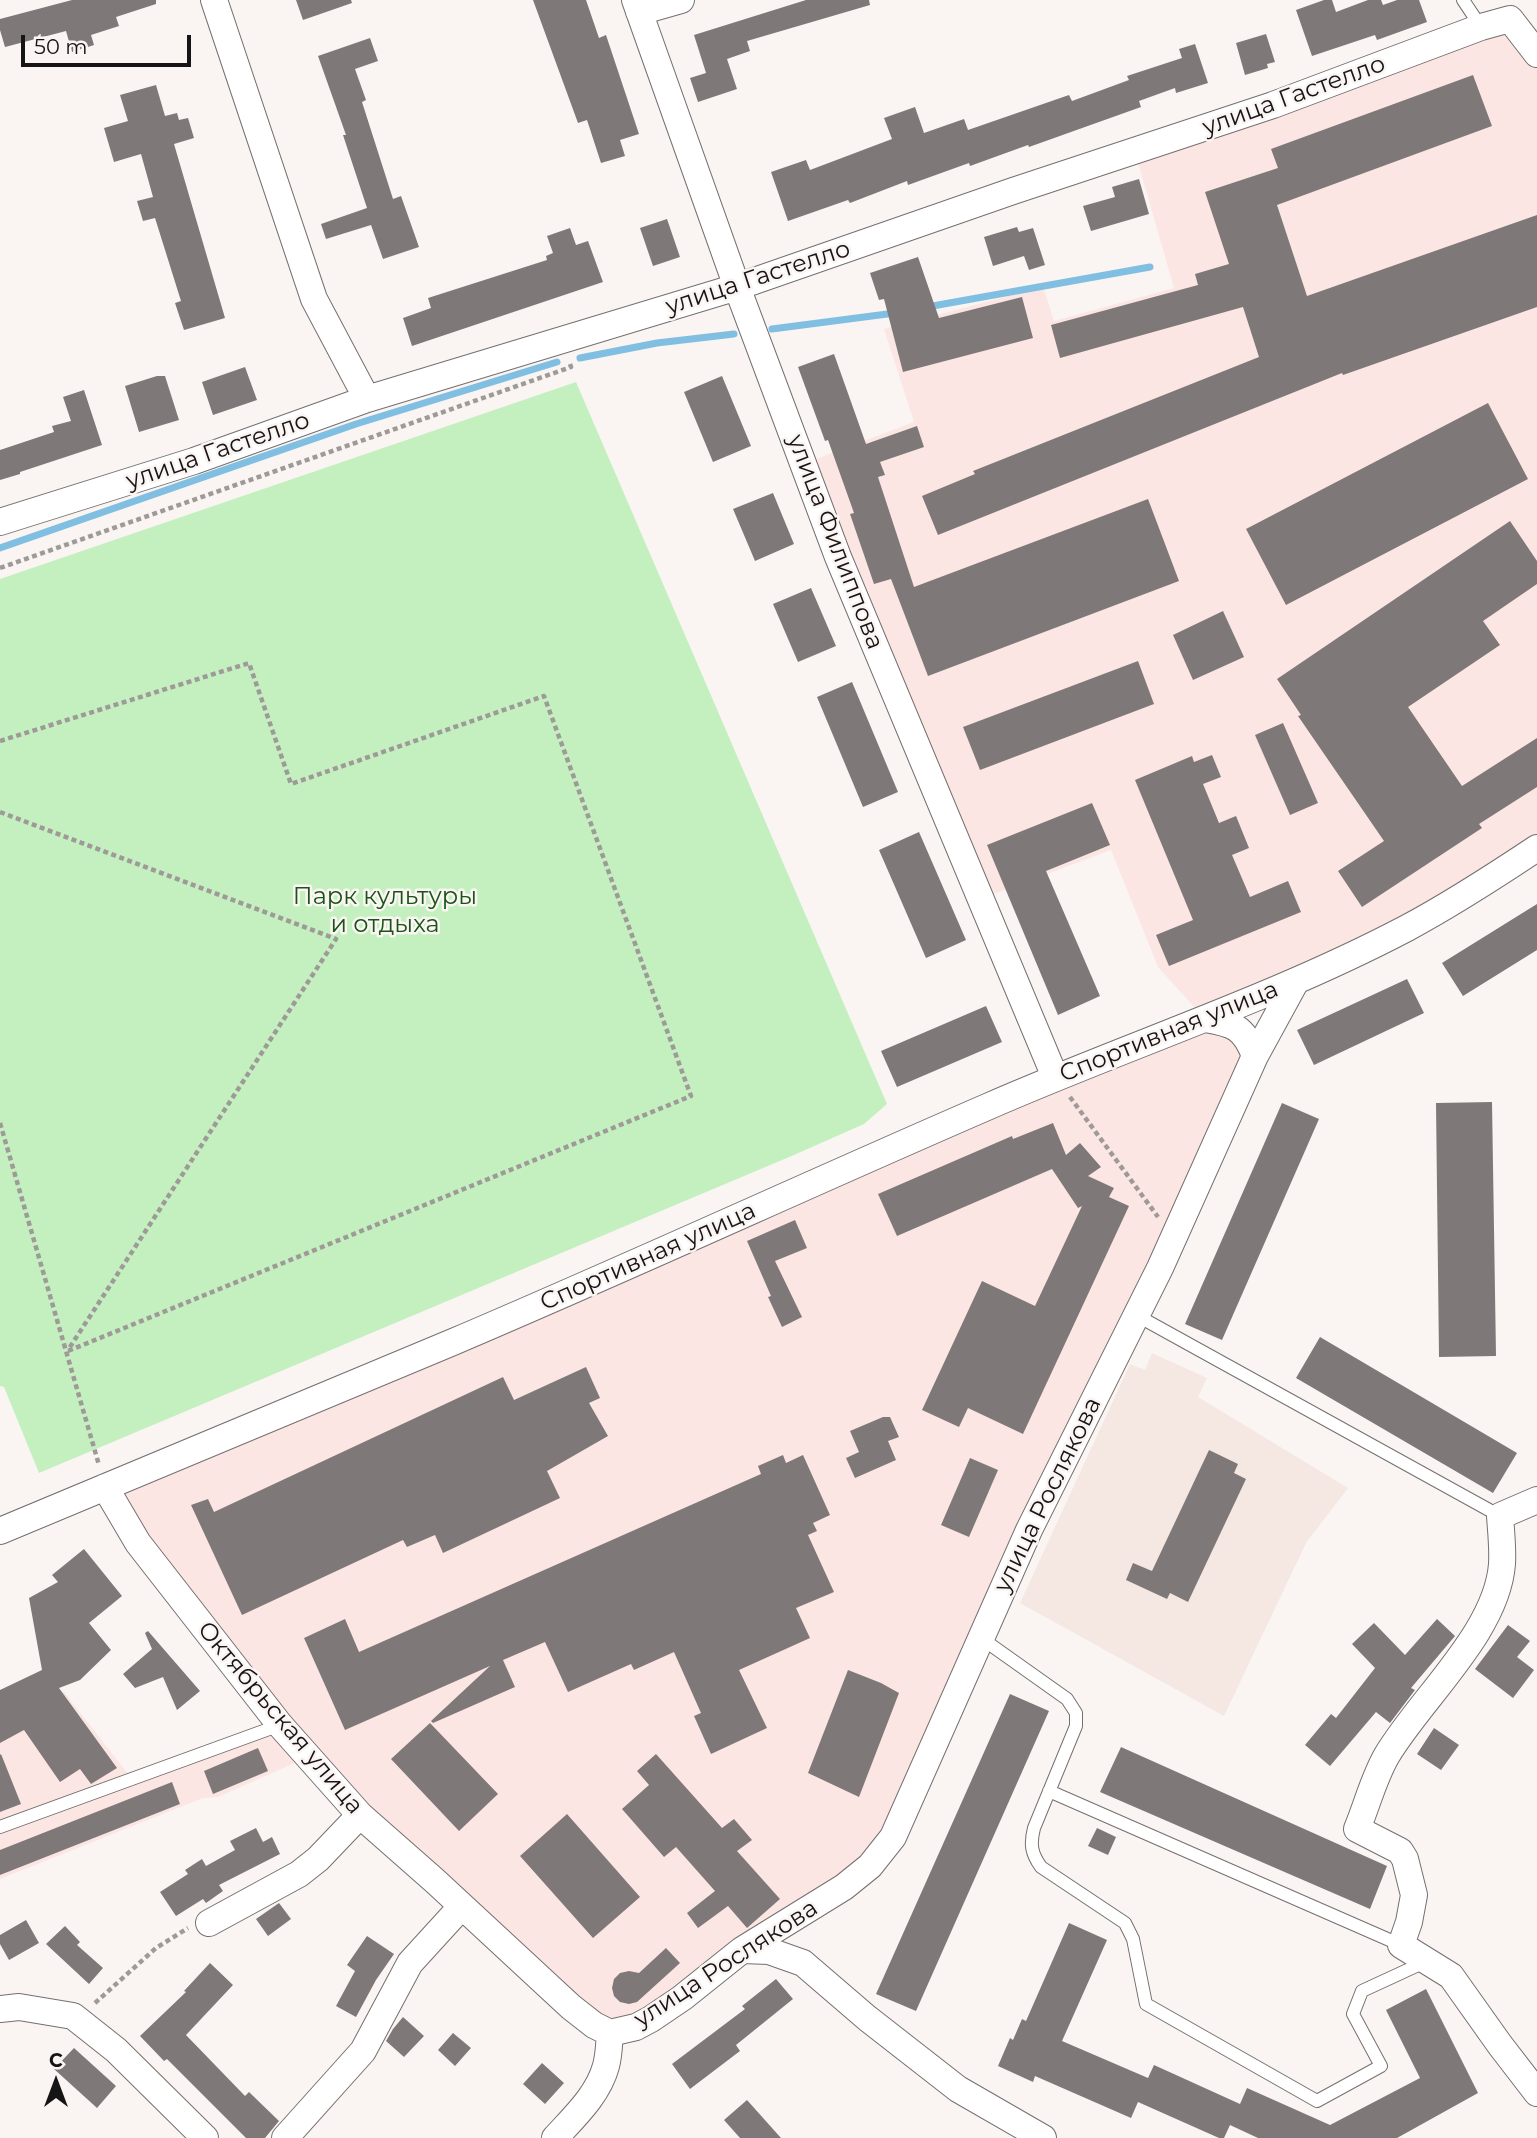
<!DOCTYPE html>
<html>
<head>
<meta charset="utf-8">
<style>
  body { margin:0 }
  #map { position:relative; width:1537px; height:2138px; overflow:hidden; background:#faf5f2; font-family:Montserrat,sans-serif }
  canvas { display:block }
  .north { position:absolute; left:21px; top:2047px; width:70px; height:70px; -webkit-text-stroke:5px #faf5f2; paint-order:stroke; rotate:0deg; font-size:19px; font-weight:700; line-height:28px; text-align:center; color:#161414 }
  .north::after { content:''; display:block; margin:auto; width:24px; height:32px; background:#161414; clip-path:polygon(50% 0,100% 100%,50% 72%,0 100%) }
  .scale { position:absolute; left:21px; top:35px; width:170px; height:32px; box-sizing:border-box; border:4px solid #161414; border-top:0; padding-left:9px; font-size:21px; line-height:24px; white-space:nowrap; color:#161414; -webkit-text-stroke:5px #faf5f2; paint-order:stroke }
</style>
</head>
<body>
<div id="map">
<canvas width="1537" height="2138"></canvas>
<div class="north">С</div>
<div class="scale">50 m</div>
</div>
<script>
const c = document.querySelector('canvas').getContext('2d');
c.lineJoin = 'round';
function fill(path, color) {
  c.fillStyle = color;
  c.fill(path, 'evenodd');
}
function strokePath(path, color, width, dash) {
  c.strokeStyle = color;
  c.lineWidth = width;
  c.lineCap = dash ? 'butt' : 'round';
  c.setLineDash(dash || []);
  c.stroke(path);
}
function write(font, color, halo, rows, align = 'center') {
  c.font = font + ' Montserrat,sans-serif';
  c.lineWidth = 5;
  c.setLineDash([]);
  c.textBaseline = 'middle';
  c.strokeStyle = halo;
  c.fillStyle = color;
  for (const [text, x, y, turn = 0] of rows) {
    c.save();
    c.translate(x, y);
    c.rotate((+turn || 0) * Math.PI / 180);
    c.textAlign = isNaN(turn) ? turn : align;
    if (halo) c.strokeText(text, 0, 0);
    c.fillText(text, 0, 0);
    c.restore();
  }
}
const industrial = new Path2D(`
  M 1510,19 L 1537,54 L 1537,848 L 1207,1019 L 1251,1043 L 893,1837 L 610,2033 L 308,1757 L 218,1797 L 203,1798 L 0,1879 L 0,1703 L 55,1691 L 64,1692 L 132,1779 L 280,1725 L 105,1487 L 1205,1019 L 1158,967 L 1111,850 L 981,899 L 803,464 L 914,422 L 884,329 L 1043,287 L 1054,321 L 1174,288 L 1135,152 Z`);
const built = new Path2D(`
  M 1152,1353 L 1207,1378 L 1198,1397 L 1348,1488 L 1306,1543 L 1224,1716 L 1020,1603 L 1130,1364 L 1145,1370 Z`);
const green = new Path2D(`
  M 576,382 L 887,1104 L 864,1124 L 794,1155 L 39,1473 L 4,1387 L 0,1386 L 0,579 Z`);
const stream = new Path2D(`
  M 927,307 L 1150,267
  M 772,329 L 895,313
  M 580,358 L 657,343 L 734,334
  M 0,548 L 356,424 L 557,362`);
const building = new Path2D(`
  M 72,0 L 156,0 L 156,4 L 116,17 L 119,26 L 91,35 L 94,45 L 72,52 L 66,31 L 5,47 L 0,30 L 0,19 Z
  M 296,0 L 351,0 L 352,3 L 303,20 Z
  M 533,0 L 586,0 L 599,38 L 606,35 L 639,134 L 620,140 L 625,156 L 601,163 L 587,120 L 578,123 Z
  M 806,0 L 869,0 L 870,5 L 747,41 L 750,51 L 727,59 L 737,89 L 698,102 L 690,78 L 706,73 L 694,35 Z
  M 1324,0 L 1332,0 L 1336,12 L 1368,0 L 1381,0 L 1383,5 L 1397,0 L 1419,0 L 1427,22 L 1377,40 L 1375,35 L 1312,56 L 1296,10 Z
  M 1266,34 L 1275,62 L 1267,64 L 1268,68 L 1245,75 L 1236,43 Z
  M 370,38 L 378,61 L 355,69 L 366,100 L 362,102 L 393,199 L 401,196 L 419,247 L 383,259 L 371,225 L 326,239 L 321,224 L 367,208 L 343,135 L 346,135 L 318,56 Z
  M 1195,44 L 1208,83 L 1176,93 L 1175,88 L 1139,101 L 1141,107 L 1029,147 L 1028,145 L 970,166 L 969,163 L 908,185 L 907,181 L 850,203 L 848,200 L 788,221 L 771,172 L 806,160 L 810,170 L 892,139 L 884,118 L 915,107 L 924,133 L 964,119 L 968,130 L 1069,95 L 1072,101 L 1129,80 L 1127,76 L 1182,58 L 1179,49 Z
  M 1473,75 L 1492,126 L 1277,205 L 1307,296 L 1537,215 L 1537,307 L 1343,375 L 1342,373 L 938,535 L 922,496 L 975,474 L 973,471 L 1259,357 L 1243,307 L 1060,358 L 1051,325 L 1198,285 L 1195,274 L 1229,264 L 1205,192 L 1278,168 L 1271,149 Z
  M 156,85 L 165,116 L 177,113 L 179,120 L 188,118 L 194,138 L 174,144 L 225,318 L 184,330 L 175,303 L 181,301 L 155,218 L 143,221 L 137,201 L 153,197 L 141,154 L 114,162 L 104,128 L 128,121 L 120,95 Z
  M 1139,179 L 1149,214 L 1091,231 L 1083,206 L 1115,197 L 1112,187 Z
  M 667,219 L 680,257 L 653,266 L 640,228 Z
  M 1017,227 L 1019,232 L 1033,228 L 1045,265 L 1029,270 L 1024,256 L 993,266 L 984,237 Z
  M 570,228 L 576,245 L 588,241 L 603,282 L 412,346 L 403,318 L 431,308 L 428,298 L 547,260 L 546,256 L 553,253 L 547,236 Z
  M 918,257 L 939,318 L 1022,297 L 1033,338 L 903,372 L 884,299 L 879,300 L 870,273 Z
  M 834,354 L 866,444 L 917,426 L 924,447 L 880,462 L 885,475 L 878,477 L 914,587 L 1148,499 L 1179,581 L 928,676 L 891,579 L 874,584 L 850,514 L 854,513 L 828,440 L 825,441 L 798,367 Z
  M 245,367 L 257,400 L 213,415 L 202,382 Z
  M 157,376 L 165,376 L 179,420 L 139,432 L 125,386 Z
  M 722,376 L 751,446 L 713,462 L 684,392 Z
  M 84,390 L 102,445 L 20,472 L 20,474 L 0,480 L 0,450 L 54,432 L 52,426 L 71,421 L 63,397 Z
  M 1488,403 L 1528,479 L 1286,605 L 1246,529 Z
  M 773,493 L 794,544 L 755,561 L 733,509 Z
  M 1510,521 L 1537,561 L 1537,584 L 1483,621 L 1500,645 L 1408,707 L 1462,786 L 1537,738 L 1537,787 L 1479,824 L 1482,828 L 1362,907 L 1338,871 L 1384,841 L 1298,716 L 1301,715 L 1277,679 Z
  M 811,588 L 836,646 L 798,662 L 773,604 Z
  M 1223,611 L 1244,657 L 1193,680 L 1173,635 Z
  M 1138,661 L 1154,704 L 980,770 L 963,727 Z
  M 852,682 L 898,792 L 863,807 L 817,697 Z
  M 1283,723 L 1318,803 L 1290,815 L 1255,735 Z
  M 1212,755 L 1221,777 L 1203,784 L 1219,823 L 1236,816 L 1249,848 L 1232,855 L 1250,897 L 1288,881 L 1301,912 L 1169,966 L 1156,935 L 1193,920 L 1135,780 L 1192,756 L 1194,762 Z
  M 1092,803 L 1110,845 L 1046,871 L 1100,996 L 1058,1015 L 987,845 Z
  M 919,832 L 966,940 L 926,958 L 879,850 Z
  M 1537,904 L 1537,950 L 1463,996 L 1442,963 Z
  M 1407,979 L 1424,1013 L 1314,1065 L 1297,1030 Z
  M 986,1006 L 1002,1042 L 897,1087 L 881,1051 Z
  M 1492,1102 L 1496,1356 L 1439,1357 L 1436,1103 Z
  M 1282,1103 L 1319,1119 L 1222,1340 L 1185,1324 Z
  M 1053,1123 L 1066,1155 L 1080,1143 L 1101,1167 L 1088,1176 L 1114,1188 L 1109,1197 L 1129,1206 L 1023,1434 L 968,1408 L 959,1427 L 922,1410 L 982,1281 L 1035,1306 L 1082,1206 L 1078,1208 L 1052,1169 L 897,1236 L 878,1194 L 1012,1136 L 1013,1139 Z
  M 795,1220 L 807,1248 L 775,1261 L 802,1317 L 782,1327 L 768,1297 L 771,1296 L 747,1241 Z
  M 1320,1337 L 1517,1453 L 1493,1493 L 1296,1378 Z
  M 586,1367 L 600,1398 L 589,1403 L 608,1436 L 547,1471 L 560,1498 L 443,1553 L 435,1535 L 407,1547 L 403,1540 L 242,1615 L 191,1505 L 208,1499 L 214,1512 L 503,1377 L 514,1400 Z
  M 883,1417 L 890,1417 L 899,1437 L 888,1441 L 896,1460 L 855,1478 L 846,1458 L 859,1452 L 850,1431 Z
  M 1209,1450 L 1238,1464 L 1234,1473 L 1246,1479 L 1188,1602 L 1170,1593 L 1167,1599 L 1126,1580 L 1133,1563 L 1152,1571 Z
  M 783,1455 L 786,1463 L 803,1455 L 830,1515 L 813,1523 L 817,1531 L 808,1535 L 834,1592 L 796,1608 L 810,1638 L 739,1670 L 767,1728 L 711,1754 L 694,1716 L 701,1713 L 674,1652 L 634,1670 L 631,1664 L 568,1692 L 545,1642 L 503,1660 L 515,1687 L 433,1723 L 431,1721 L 490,1666 L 345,1730 L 304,1638 L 345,1619 L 359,1652 L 761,1474 L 758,1466 Z
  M 970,1458 L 998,1470 L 969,1537 L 941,1525 Z
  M 84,1549 L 122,1596 L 89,1623 L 111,1650 L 80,1680 L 59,1688 L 117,1768 L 91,1784 L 80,1769 L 60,1782 L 24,1730 L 0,1743 L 0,1690 L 42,1670 L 29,1598 L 58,1582 L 52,1575 Z
  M 1437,1619 L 1455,1636 L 1411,1688 L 1415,1690 L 1390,1723 L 1376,1712 L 1330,1766 L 1305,1745 L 1331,1714 L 1336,1718 L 1375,1668 L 1352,1644 L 1374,1623 L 1405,1655 Z
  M 1508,1625 L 1530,1641 L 1517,1657 L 1534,1670 L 1513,1698 L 1475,1669 Z
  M 148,1631 L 200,1691 L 177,1710 L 163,1677 L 135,1688 L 123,1674 L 152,1649 L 145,1633 Z
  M 848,1670 L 881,1683 L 899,1693 L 859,1797 L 808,1773 Z
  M 1010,1694 L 1049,1711 L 916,2011 L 876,1994 Z
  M 430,1723 L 498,1794 L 459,1831 L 391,1759 Z
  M 1434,1728 L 1459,1745 L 1441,1770 L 1417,1754 Z
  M 1121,1747 L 1387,1866 L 1370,1909 L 1100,1792 Z
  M 258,1748 L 268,1771 L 213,1794 L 204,1771 Z
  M 1,1754 L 21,1804 L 0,1812 L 0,1755 Z
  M 656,1754 L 722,1828 L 734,1819 L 752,1840 L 737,1851 L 780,1899 L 747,1928 L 728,1906 L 698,1928 L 687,1913 L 715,1891 L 676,1847 L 664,1857 L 622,1809 L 649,1785 L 637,1771 Z
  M 172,1782 L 180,1804 L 0,1875 L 0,1850 Z
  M 567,1814 L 640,1897 L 593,1938 L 520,1856 Z
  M 256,1828 L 263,1842 L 272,1837 L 280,1854 L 219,1885 L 223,1891 L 206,1903 L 203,1899 L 176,1916 L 160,1892 L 188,1874 L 185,1870 L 202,1859 L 206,1866 L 235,1850 L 230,1841 Z
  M 1097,1828 L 1116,1837 L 1108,1855 L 1088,1846 Z
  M 279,1903 L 291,1919 L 268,1936 L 256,1919 Z
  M 26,1920 L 39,1943 L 9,1960 L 0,1944 L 0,1935 Z
  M 1069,1923 L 1107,1940 L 1062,2041 L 1148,2078 L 1154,2065 L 1240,2104 L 1247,2088 L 1330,2125 L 1420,2078 L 1386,2010 L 1426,1989 L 1478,2093 L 1397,2138 L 1258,2138 L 1230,2125 L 1224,2138 L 1219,2138 L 1138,2102 L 1131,2118 L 1035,2076 L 1033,2082 L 998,2066 L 1010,2038 L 1013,2040 L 1022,2019 L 1026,2021 Z
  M 65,1926 L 80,1942 L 77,1945 L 103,1968 L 89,1984 L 46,1944 Z
  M 367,1936 L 394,1954 L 376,1980 L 356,2017 L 336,2006 L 355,1971 L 347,1965 Z
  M 666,1948 L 680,1963 L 637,2002 L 629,2004 L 620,2002 L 614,1996 L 612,1988 L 614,1979 L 620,1973 L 629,1971 L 639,1973 Z
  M 210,1963 L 233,1985 L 186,2035 L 245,2096 L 249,2092 L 279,2121 L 265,2138 L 246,2138 L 167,2059 L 164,2061 L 140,2036 L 186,1992 L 184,1991 Z
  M 776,1979 L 793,1999 L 736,2045 L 740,2051 L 690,2089 L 672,2064 L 745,2009 L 742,2006 Z
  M 403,2017 L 424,2036 L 404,2057 L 386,2041 L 393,2029 Z
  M 453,2033 L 471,2048 L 455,2066 L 438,2050 Z
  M 74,2048 L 116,2086 L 97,2108 L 54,2069 Z
  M 542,2063 L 564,2083 L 545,2104 L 523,2084 Z
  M 747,2100 L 781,2138 L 740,2138 L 724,2120 Z`);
const path = new Path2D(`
  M 0,568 L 571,367 L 569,361
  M 0,741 L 249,663 L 291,784 L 544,696 L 691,1096 L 68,1351
  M 0,812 L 336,939 L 68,1350
  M 1070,1097 L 1158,1217
  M 0,1123 L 99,1465
  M 95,2003 L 156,1948 L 188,1928`);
const service = new Path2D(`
  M 1463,0 L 1481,27
  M 1136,1315 L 1500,1516
  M 981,1638 L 1067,1699 L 1076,1713 L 1076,1726 L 1034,1828 C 1030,1844 1031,1853 1041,1867 L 1125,1923 L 1133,1939 L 1146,2004 L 1317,2101 L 1381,2066 L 1353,2014 L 1362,1991 L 1427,1961
  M 1049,1791 L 1401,1945
  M 0,1827 L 280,1725`);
const minor = new Path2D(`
  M 214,0 L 314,299 L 367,399
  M 635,0 L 737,287 L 838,557 L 1055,1077
  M 639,12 L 681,0
  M 0,522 L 194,461 L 367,399 L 737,287 L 1013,191 L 1273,105 L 1481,27 L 1510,19 L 1537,54
  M 1205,1019 C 1234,1024 1244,1027 1255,1056
  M 105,1487 L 138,1543 L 280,1725 L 360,1815 L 435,1881 L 571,2007 L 594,2025 L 610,2033
  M 1537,1500 L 1500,1516 C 1501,1531 1503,1548 1502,1564 C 1497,1632 1421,1698 1387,1755 C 1374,1777 1367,1805 1357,1829 L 1400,1851 L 1405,1859 L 1414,1895 L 1409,1922 L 1401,1945 L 1451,1976 L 1500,2045 L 1537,2093
  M 0,1531 C 150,1467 302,1406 453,1342 C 632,1266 809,1184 987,1107 C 1126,1046 1272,999 1407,928 C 1452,904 1495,876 1537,848
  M 209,1923 L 299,1874 L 318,1859 L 360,1815
  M 742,1950 L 769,1951 L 803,1963 L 867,2018 L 958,2089 L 1043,2138
  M 0,2009 L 19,2007 L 73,2016 L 116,2050 L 205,2138
  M 610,2033 L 636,2027 L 651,2019 L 682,1998 L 742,1950 L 844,1887 L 870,1866 L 893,1837 L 1029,1530 L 1160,1268 L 1255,1056 L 1296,981
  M 285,2138 L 363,2051 L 410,1963 L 462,1906
  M 555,2138 C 575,2116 598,2095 606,2066 C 609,2055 609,2044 610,2033`);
const streetNames = [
  ["улица Гастелло",1294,96,-20],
  ["улица Гастелло",758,278,-18],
  ["улица Гастелло",218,451,-19],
  ["улица Филиппова",835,542,69],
  ["Спортивная улица",1169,1032,-22],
  ["Спортивная улица",648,1257,-24],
  ["улица Рослякова",1048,1495,-64],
  ["Октябрьская улица",280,1718,50],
  ["улица Рослякова",726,1964,-33]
];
const parkNames = [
  ["Парк культуры",385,897],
  ["и отдыха",385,925]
];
fill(industrial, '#fce6e3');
fill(built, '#f5e8e2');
fill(green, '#c4f0c0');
strokePath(stream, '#80bfe1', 7);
fill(building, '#7e7978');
strokePath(service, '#75706f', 14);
strokePath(minor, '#75706f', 28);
strokePath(path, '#9e9a98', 4.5, [5, 3.5]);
strokePath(service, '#fff', 12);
strokePath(minor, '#fff', 26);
write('24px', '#161414', '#faf5f2', streetNames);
write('24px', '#195416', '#faf5f2', parkNames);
</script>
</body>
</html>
